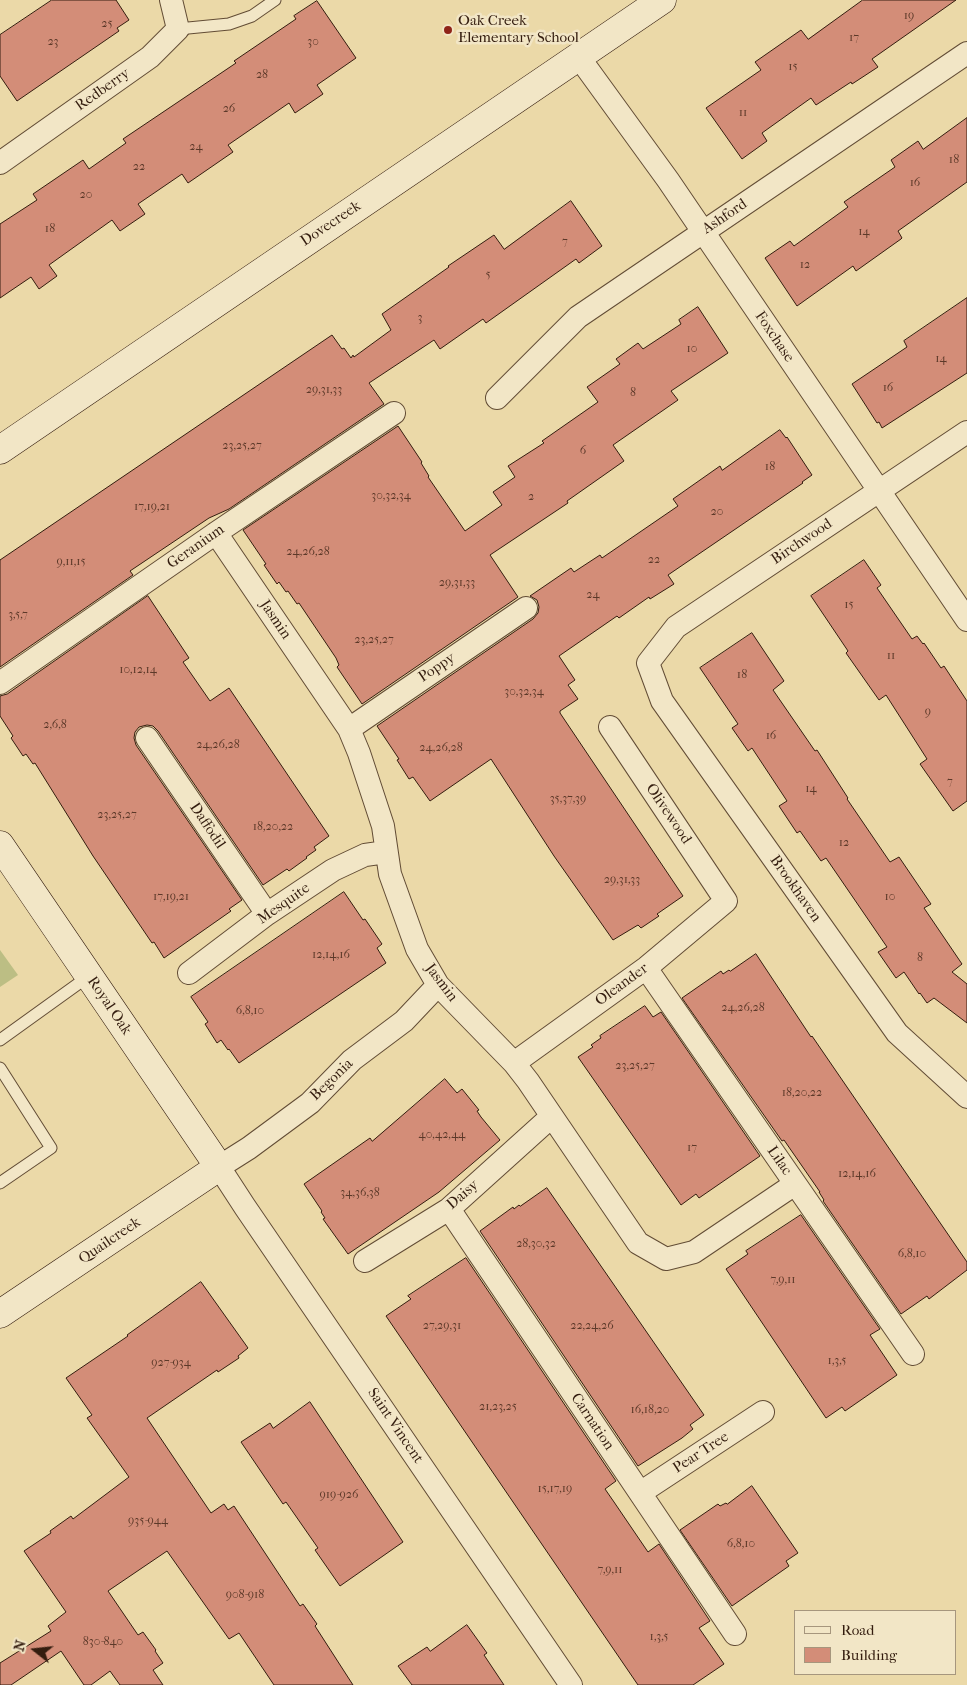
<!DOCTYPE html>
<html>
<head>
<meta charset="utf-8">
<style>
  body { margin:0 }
  #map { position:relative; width:967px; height:1685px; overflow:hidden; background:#ebd9a8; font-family:"IM FELL French Canon",serif }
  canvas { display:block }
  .legend { position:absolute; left:794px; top:1610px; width:162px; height:65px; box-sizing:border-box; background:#f2e6c6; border:1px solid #a6967d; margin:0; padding:6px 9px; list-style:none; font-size:15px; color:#341d0f }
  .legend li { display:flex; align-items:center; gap:10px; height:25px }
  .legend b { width:25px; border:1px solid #a6967d }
  .north { position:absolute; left:10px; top:1625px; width:50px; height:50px; -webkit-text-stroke:4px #f2e6c6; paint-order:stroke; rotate:286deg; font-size:14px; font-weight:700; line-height:20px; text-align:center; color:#341d0f }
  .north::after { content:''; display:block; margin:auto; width:18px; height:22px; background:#341d0f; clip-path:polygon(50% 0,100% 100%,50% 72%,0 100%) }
</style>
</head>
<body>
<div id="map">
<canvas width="967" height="1685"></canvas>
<ul class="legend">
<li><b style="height:6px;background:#f2e6c6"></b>Road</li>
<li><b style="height:14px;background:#d38d78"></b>Building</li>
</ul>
<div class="north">N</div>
</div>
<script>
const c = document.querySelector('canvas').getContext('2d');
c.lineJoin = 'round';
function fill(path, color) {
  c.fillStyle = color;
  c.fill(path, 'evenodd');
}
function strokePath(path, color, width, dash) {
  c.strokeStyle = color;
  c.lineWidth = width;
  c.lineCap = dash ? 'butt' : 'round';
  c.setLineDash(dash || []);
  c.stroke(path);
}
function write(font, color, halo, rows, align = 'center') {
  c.font = font + ' "IM FELL French Canon",serif';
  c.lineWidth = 5;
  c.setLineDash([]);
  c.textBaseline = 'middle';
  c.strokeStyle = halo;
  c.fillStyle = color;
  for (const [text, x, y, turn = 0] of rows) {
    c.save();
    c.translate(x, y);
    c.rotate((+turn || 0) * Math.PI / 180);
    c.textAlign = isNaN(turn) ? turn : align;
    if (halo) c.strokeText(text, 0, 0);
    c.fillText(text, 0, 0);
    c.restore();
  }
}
const green = new Path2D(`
  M 0,950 L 18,975 L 0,987 Z`);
const building = new Path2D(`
  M 52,0 L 116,0 L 129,20 L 117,28 L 119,31 L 17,101 L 0,76 L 0,35 Z
  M 863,0 L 956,0 L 872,59 L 878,67 L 852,84 L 851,82 L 816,105 L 811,98 L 762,133 L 767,141 L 742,159 L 706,108 L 761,70 L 755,62 L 801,30 L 808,39 Z
  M 317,1 L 356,58 L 317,85 L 323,94 L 295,113 L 289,103 L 228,145 L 233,152 L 188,183 L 182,174 L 138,204 L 145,214 L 120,231 L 112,220 L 49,265 L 57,276 L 39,289 L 31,277 L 0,298 L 0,224 L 37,200 L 33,194 L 83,160 L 89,169 L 126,143 L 123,139 L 236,63 L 234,61 L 296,19 L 294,16 Z
  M 967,118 L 967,182 L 898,231 L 902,238 L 901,239 L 856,271 L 853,266 L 797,306 L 765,258 L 790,241 L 794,246 L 848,207 L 844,202 L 895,167 L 891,160 L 918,141 L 923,149 Z
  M 571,201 L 602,246 L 579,263 L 576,259 L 486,323 L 483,319 L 440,349 L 434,340 L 369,383 L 384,404 L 229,509 L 209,518 L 130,571 L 133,575 L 0,667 L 0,560 L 332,335 L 342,349 L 344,348 L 351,358 L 353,355 L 354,357 L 391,330 L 382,314 L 449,267 L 448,266 L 494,235 L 504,249 Z
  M 967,298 L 967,373 L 882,428 L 879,422 L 877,423 L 852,384 L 907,347 L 904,341 Z
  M 698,307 L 728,353 L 671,391 L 678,400 L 613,445 L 624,461 L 567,501 L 568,503 L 490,555 L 518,597 L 362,704 L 337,667 L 339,665 L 336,658 L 299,603 L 297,604 L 288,591 L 286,592 L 279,582 L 277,584 L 264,565 L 266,564 L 243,530 L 398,426 L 422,462 L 421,463 L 429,476 L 428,477 L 465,531 L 502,505 L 493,492 L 515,477 L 508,466 L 544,443 L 542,441 L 598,402 L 587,387 L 620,364 L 616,359 L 638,343 L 643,349 L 681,324 L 679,320 Z
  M 780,430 L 786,438 L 787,437 L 812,475 L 802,482 L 803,483 L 668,575 L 674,584 L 650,599 L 649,597 L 619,618 L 617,616 L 559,656 L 575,680 L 568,685 L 578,699 L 560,711 L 560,713 L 683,896 L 657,914 L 659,916 L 641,928 L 638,925 L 613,940 L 554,856 L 491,759 L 430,801 L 413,777 L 409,779 L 397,760 L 399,759 L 377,726 L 533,619 L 538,613 L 539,607 L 537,600 L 530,596 L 571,568 L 574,572 L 600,555 L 602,558 L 678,506 L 673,499 L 720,466 L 722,470 Z
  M 864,560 L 881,585 L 877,588 L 912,639 L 917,636 L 923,644 L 924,643 L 941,668 L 944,666 L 967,701 L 967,801 L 953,811 L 920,764 L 927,759 L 886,695 L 879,700 L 846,653 L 848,651 L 811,596 Z
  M 148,596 L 189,658 L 183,662 L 210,701 L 229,688 L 329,836 L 314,847 L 316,850 L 306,857 L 307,858 L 289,871 L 287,869 L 263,885 L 158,731 L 153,726 L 147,725 L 139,727 L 135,732 L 134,738 L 136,745 L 242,900 L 229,909 L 231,911 L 164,958 L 154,942 L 152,943 L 93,856 L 35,763 L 33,764 L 26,754 L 23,756 L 11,738 L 13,736 L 0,716 L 0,696 L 7,694 Z
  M 752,633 L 784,681 L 773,690 L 815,751 L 817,750 L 848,798 L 847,799 L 890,862 L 899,857 L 931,904 L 924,908 L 962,964 L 952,972 L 967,984 L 967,1023 L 934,998 L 927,1003 L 920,993 L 919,994 L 904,972 L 896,978 L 878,952 L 887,947 L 826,858 L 821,861 L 800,831 L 797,833 L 779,806 L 787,801 L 752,748 L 748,751 L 732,728 L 738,724 L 700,668 Z
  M 344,892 L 363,920 L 365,919 L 382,944 L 377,948 L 386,963 L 239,1063 L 229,1049 L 228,1050 L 221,1040 L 217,1043 L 205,1024 L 208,1022 L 191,997 Z
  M 756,954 L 811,1037 L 812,1036 L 967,1262 L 967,1270 L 929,1299 L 927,1296 L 901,1314 L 823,1201 L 824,1200 L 819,1192 L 820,1192 L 784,1140 L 782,1141 L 682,998 L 721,971 L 723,974 L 729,970 L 730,971 Z
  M 645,1006 L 653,1017 L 661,1012 L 760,1156 L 699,1198 L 696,1194 L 681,1205 L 578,1057 L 593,1047 L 591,1045 L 601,1038 L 600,1036 Z
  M 445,1079 L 457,1093 L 462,1089 L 479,1110 L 477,1111 L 481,1117 L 500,1140 L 439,1192 L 348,1254 L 323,1219 L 325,1218 L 321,1212 L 322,1211 L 304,1184 L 370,1138 L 372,1141 Z
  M 547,1188 L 704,1415 L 690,1425 L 693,1429 L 682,1438 L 638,1466 L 480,1231 L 513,1207 L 514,1209 L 519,1205 L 520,1206 Z
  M 801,1215 L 880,1329 L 870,1335 L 897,1375 L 845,1411 L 842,1407 L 826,1418 L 726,1269 L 748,1254 L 746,1251 Z
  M 466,1258 L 616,1481 L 605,1489 L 614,1502 L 648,1552 L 659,1544 L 710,1621 L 699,1628 L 724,1664 L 693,1685 L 638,1685 L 386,1316 L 411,1299 L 408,1296 Z
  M 201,1282 L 248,1348 L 238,1356 L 239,1358 L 218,1372 L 217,1370 L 147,1418 L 211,1513 L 224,1504 L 228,1510 L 234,1506 L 300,1606 L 303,1604 L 317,1624 L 315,1626 L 353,1685 L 274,1685 L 239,1633 L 229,1639 L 167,1551 L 108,1591 L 138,1635 L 143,1632 L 156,1650 L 155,1651 L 163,1663 L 153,1670 L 163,1685 L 120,1685 L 110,1671 L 91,1685 L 84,1685 L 61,1651 L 11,1685 L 0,1685 L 0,1663 L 51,1631 L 48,1626 L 66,1612 L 24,1551 L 51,1533 L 50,1531 L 71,1516 L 73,1519 L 129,1477 L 87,1418 L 92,1415 L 66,1378 L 128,1336 L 127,1335 L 162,1310 Z
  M 310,1402 L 403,1542 L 340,1586 L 315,1550 L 318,1548 L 286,1502 L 283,1504 L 241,1442 L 270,1423 L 273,1428 Z
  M 752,1486 L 798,1553 L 786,1561 L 789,1566 L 732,1606 L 680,1530 L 718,1504 L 720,1506 L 726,1503 L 727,1504 Z
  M 467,1625 L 487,1653 L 484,1655 L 504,1685 L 412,1685 L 398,1666 L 427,1647 L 430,1651 Z`);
const lane = new Path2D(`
  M 178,29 L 229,24 L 252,16 L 275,0
  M 0,1040 L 89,976
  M 0,1068 L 51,1148 L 0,1183`);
const street = new Path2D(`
  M 578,56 L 668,180 L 967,620
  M 0,163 L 150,57 L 178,29 L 171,0
  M 497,398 L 578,317 L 967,53
  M 967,432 L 676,627 L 648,663 L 662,701 L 897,1033 L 967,1097
  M 216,533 L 349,729 L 359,753 L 383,826 L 390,874 L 417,949 L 438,985 L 514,1063 L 528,1081 L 638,1243 L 666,1259 L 694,1252 L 795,1184
  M 0,683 L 216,533 L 394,413
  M 349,729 L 526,608
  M 147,738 L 267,914
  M 646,968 L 913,1354
  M 189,973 L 267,914 L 333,870 L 365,855 L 386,852
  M 438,985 L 404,1021 L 352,1060 L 310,1103 L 249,1148 L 219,1167 L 245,1207 L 571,1685
  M 514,1063 L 646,968 L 726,901 L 610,727
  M 449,1209 L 735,1634
  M 365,1261 L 449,1209 L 551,1117
  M 640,1493 L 763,1412`);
const secondary = new Path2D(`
  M 0,450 L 662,0
  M 0,845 L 219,1167 L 0,1314`);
const markers = [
  [448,30,5,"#8f2418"]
];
const numberNames = [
  ["19",909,16],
  ["25",107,24],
  ["17",854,38],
  ["23",53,42],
  ["30",313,42],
  ["15",793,67],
  ["28",262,75],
  ["26",229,109],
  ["11",743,113],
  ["24",196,147],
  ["18",954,160],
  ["22",139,167],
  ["16",915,183],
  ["20",86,195],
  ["18",50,229],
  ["14",864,232],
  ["7",565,242],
  ["12",805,265],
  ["5",488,275],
  ["3",420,318],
  ["10",692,349],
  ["14",941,359],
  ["16",888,388],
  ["29,31,33",324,390],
  ["8",633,393],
  ["23,25,27",242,446],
  ["6",583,451],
  ["18",770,467],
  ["30,32,34",391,496],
  ["2",531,497],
  ["17,19,21",152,507],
  ["20",717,512],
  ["24,26,28",308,552],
  ["22",654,560],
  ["9,11,15",71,562],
  ["29,31,33",457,583],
  ["24",593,595],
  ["15",849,605],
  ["3,5,7",18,615],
  ["23,25,27",374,640],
  ["11",891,656],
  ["10,12,14",138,670],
  ["18",742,675],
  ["30,32,34",524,692],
  ["9",928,712],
  ["2,6,8",55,725],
  ["16",771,736],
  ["24,26,28",218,745],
  ["24,26,28",441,748],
  ["7",950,782],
  ["14",811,789],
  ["35,37,39",568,799],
  ["23,25,27",117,815],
  ["18,20,22",273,827],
  ["12",844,843],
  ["29,31,33",622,880],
  ["17,19,21",171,897],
  ["10",890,897],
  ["12,14,16",331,955],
  ["8",920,958],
  ["24,26,28",743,1008],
  ["6,8,10",250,1011],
  ["23,25,27",635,1066],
  ["18,20,22",802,1093],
  ["40,42,44",442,1135],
  ["17",692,1148],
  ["12,14,16",857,1174],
  ["34,36,38",360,1193],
  ["28,30,32",536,1244],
  ["6,8,10",912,1254],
  ["7,9,11",783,1280],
  ["27,29,31",442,1326],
  ["22,24,26",592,1326],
  ["1,3,5",837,1361],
  ["927-934",171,1363],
  ["21,23,25",498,1407],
  ["16,18,20",650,1410],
  ["15,17,19",555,1489],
  ["919-926",339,1495],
  ["935-944",148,1521],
  ["6,8,10",741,1544],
  ["7,9,11",610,1570],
  ["908-918",245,1595],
  ["1,3,5",659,1637],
  ["830-840",103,1642]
];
const poiNames = [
  ["Oak Creek",458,21],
  ["Elementary School",458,38]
];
const streetNames = [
  ["Redberry",103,90,-35],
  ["Ashford",725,217,-34],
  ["Dovecreek",331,224,-34],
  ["Foxchase",774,337,56],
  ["Birchwood",802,542,-34],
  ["Geranium",196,547,-35],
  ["Jasmin",275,620,56],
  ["Poppy",437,668,-34],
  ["Olivewood",668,814,56],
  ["Daffodil",207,826,56],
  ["Brookhaven",795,889,55],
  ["Mesquite",284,904,-35],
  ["Jasmin",441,983,53],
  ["Oleander",622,985,-36],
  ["Royal Oak",109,1006,56],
  ["Begonia",332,1080,-44],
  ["Lilac",779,1161,55],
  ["Daisy",463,1195,-41],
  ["Quailcreek",110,1241,-34],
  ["Carnation",592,1422,56],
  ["Saint Vincent",395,1426,56],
  ["Pear Tree",701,1453,-33]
];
fill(green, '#bcbe84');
fill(building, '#d38d78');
strokePath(building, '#341d0f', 1);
strokePath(lane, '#624c35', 13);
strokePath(street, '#624c35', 24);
strokePath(secondary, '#341d0f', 29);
strokePath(lane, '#f2e6c6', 11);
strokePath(street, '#f2e6c6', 22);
strokePath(secondary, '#f2e6c6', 28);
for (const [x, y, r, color] of markers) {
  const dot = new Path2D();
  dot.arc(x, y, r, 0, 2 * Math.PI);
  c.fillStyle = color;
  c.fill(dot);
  strokePath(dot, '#f2e6c6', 2);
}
write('12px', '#5c3929', null, numberNames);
write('15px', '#341d0f', '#f2e6c6', poiNames, 'left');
write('15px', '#341d0f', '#f2e6c6', streetNames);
</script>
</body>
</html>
